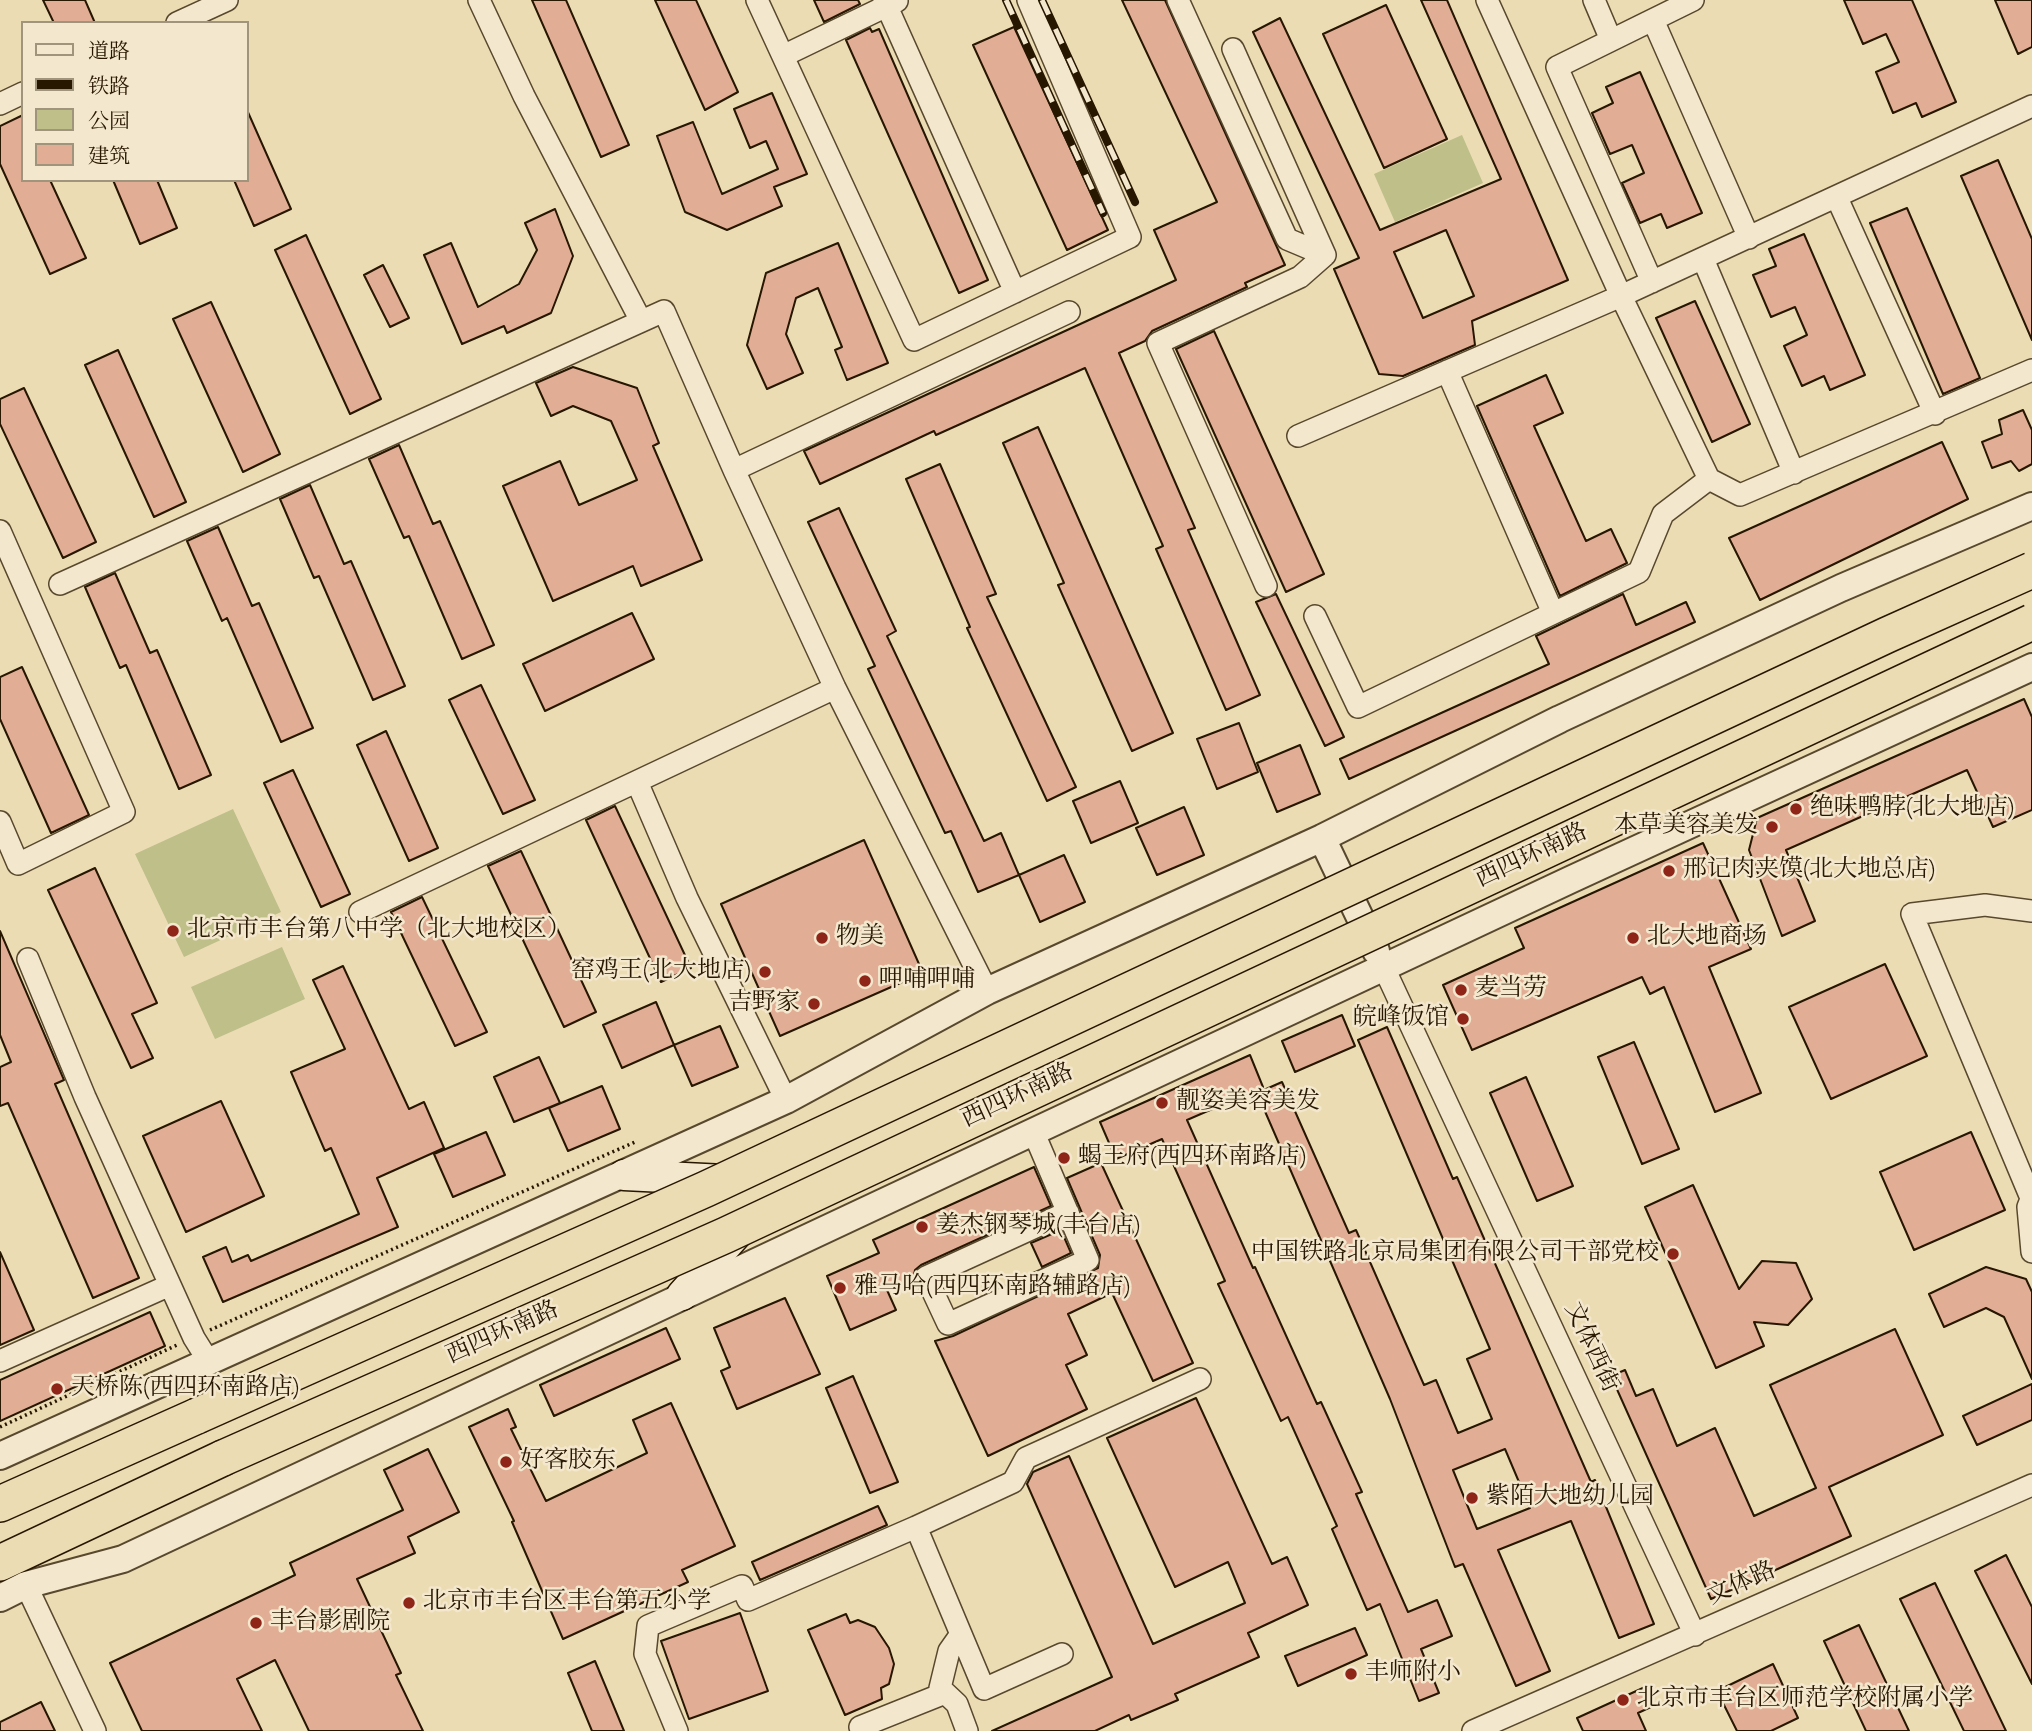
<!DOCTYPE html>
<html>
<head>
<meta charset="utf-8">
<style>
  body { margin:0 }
  #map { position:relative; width:2032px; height:1731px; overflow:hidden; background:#ecdcb4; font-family:"IM FELL English","Noto Serif SC",serif }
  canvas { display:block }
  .legend { position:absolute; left:21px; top:21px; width:228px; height:161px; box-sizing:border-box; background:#f3e8ce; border:2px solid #a1947c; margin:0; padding:9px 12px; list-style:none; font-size:21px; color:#271600 }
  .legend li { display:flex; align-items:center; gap:14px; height:35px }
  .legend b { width:35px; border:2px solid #a1947c }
</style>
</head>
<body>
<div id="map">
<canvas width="2032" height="1731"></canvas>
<ul class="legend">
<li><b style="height:9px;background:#f3e8ce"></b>道路</li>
<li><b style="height:9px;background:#271600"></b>铁路</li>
<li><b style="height:19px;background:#bebf89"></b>公园</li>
<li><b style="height:19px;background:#e1ad94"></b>建筑</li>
</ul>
</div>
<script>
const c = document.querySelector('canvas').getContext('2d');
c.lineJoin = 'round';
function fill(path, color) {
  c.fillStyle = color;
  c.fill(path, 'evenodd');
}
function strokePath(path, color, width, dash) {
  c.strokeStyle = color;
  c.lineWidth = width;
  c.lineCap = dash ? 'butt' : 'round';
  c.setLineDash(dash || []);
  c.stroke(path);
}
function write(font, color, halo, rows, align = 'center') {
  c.font = font + ' "IM FELL English","Noto Serif SC",serif';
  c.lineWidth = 5;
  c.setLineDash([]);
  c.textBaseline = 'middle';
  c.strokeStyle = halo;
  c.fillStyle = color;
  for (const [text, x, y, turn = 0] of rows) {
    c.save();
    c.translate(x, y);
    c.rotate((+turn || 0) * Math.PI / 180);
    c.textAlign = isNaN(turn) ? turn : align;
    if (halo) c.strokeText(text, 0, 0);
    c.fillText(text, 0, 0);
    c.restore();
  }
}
const green = new Path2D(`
  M 1462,135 L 1483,183 L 1395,222 L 1374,174 Z
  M 233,809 L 281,912 L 184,957 L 135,854 Z
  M 282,947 L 305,999 L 215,1039 L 191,987 Z`);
const building = new Path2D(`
  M 43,0 L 85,0 L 95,23 L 54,23 Z
  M 532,0 L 566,0 L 629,145 L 601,157 Z
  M 655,0 L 696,0 L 738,92 L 705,110 Z
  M 814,0 L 858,0 L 860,4 L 824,22 Z
  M 1122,0 L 1165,0 L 1285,265 L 1245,283 L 1247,287 L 1152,331 L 1145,341 L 1119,353 L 1195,528 L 1188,530 L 1260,695 L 1226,710 L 1156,549 L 1163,546 L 1085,368 L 936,435 L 934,431 L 820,484 L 804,451 L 1176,280 L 1154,230 L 1217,202 Z
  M 1421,0 L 1447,0 L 1568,280 L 1472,321 L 1475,345 L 1403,376 L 1379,374 L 1334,269 L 1359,258 L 1253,32 L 1280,18 L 1380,230 L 1501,179 ZM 1446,230 L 1474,296 L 1423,318 L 1394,252 Z
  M 1844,0 L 1912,0 L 1956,102 L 1922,117 L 1916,103 L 1893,113 L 1876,72 L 1899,62 L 1886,34 L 1863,44 Z
  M 1995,0 L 2032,0 L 2032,47 L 2018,54 Z
  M 1386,5 L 1447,139 L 1384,168 L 1323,34 Z
  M 1014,27 L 1108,230 L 1067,250 L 973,45 Z
  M 870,28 L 872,32 L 879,29 L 988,280 L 959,293 L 846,40 Z
  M 1640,72 L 1702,213 L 1667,228 L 1661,214 L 1640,223 L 1622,183 L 1644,173 L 1632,145 L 1610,154 L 1592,113 L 1613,103 L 1606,87 Z
  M 772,93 L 807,174 L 774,187 L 782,206 L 727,230 L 685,212 L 657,136 L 693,122 L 722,194 L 778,169 L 766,141 L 750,148 L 734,109 Z
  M 247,110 L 291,209 L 254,226 L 234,180 L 247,180 Z
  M 23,115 L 23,180 L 50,180 L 86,258 L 50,274 L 0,164 L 0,126 Z
  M 1998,160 L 2032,239 L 2032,340 L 1961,176 Z
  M 113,180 L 157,180 L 177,228 L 140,244 Z
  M 1907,208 L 1980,378 L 1943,394 L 1870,223 Z
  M 555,209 L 573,256 L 551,313 L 507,333 L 504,326 L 462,344 L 424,255 L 451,243 L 478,307 L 519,284 L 537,250 L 525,223 Z
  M 1804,234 L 1865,375 L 1830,390 L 1824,376 L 1802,386 L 1784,346 L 1807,335 L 1795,307 L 1771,317 L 1753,275 L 1776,266 L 1769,249 Z
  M 306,235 L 381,399 L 350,414 L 275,250 Z
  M 838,243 L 888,363 L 847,380 L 835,350 L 842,347 L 818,288 L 796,298 L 786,334 L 803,373 L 767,389 L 747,345 L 766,273 Z
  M 383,265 L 409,318 L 390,327 L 364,275 Z
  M 1695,301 L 1750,424 L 1712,442 L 1656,318 Z
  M 211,302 L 280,454 L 243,472 L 173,319 Z
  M 1214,331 L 1324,574 L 1286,592 L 1176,349 Z
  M 118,350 L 186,502 L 154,517 L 85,365 Z
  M 573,367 L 637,388 L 659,443 L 653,446 L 702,560 L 641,586 L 633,566 L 553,601 L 503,486 L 560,461 L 579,505 L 637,480 L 611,421 L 573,406 L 551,416 L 536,383 Z
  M 1546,375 L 1563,413 L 1534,426 L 1586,541 L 1611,529 L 1627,563 L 1560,596 L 1477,406 Z
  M 24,388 L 96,542 L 63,558 L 0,424 L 0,399 Z
  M 2023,410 L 2032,430 L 2032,464 L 2019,471 L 2011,461 L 1992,468 L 1982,442 L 2002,434 L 1999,420 Z
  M 1038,427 L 1173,733 L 1132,751 L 1058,585 L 1064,583 L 1003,443 Z
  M 1942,442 L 1968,499 L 1760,600 L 1729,538 Z
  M 399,445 L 433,524 L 440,521 L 494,645 L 462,659 L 409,536 L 404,538 L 369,459 Z
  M 940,464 L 996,594 L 987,597 L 1076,787 L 1047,801 L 967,628 L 970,627 L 906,479 Z
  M 310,485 L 344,564 L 351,561 L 405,686 L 373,700 L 319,576 L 314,578 L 280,499 Z
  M 839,508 L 896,631 L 887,636 L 984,841 L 1001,833 L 1019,875 L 978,892 L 951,831 L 945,833 L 868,669 L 875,666 L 808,522 Z
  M 218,527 L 252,606 L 259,603 L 313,728 L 281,742 L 227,618 L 222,621 L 187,541 Z
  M 115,573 L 150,653 L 157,650 L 211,775 L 179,789 L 126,665 L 120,668 L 85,587 Z
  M 1276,594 L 1344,737 L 1325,746 L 1256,602 Z
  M 1623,594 L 1636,625 L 1686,602 L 1695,622 L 1349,779 L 1340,759 L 1549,664 L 1536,636 Z
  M 632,613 L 654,659 L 545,711 L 523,664 Z
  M 22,667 L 89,815 L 51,833 L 0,719 L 0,677 Z
  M 481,685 L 535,800 L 503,814 L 449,700 Z
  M 2024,699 L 2032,717 L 2032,810 L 1993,827 L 1967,770 L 1786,850 L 1815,921 L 1782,936 L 1749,850 L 1757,818 Z
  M 1239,723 L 1258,772 L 1217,789 L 1197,739 Z
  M 386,731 L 438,848 L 409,861 L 357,745 Z
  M 1300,745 L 1320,794 L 1277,812 L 1257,763 Z
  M 293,770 L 350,894 L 321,907 L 264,783 Z
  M 1120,781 L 1138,823 L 1091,843 L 1073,801 Z
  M 615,806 L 691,968 L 661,982 L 586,820 Z
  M 1184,807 L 1204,855 L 1157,875 L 1136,828 Z
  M 864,840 L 923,973 L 780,1036 L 721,904 Z
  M 1703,843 L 1751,949 L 1709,967 L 1761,1093 L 1715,1112 L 1664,987 L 1650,994 L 1642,977 L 1472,1050 L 1443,985 L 1524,948 L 1515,928 Z
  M 521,851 L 596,1012 L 564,1027 L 488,866 Z
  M 1064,855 L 1085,902 L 1040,922 L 1019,875 Z
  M 95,868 L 157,1003 L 132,1014 L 153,1058 L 131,1068 L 48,890 Z
  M 422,897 L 487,1032 L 455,1046 L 391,912 Z
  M 0,931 L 64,1080 L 55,1084 L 139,1278 L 93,1298 L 8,1103 L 0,1106 L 0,1067 L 11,1062 L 0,1035 Z
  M 1885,964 L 1927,1056 L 1831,1099 L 1789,1007 Z
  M 343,966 L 409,1109 L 424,1102 L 444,1148 L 377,1178 L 398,1227 L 223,1302 L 203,1257 L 226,1247 L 232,1262 L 248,1255 L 251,1261 L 359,1214 L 331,1148 L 325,1151 L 291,1072 L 345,1049 L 313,980 Z
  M 656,1002 L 674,1045 L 622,1068 L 603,1025 Z
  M 1342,1015 L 1355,1046 L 1295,1072 L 1282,1041 Z
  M 720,1026 L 738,1067 L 692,1086 L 674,1045 Z
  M 1387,1027 L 1453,1179 L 1457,1177 L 1591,1482 L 1595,1480 L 1654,1624 L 1619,1638 L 1571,1521 L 1498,1550 L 1550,1671 L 1516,1686 L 1463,1564 L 1455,1567 L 1390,1399 L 1257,1093 L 1282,1082 L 1349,1233 L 1356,1230 L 1424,1385 L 1436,1380 L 1458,1433 L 1492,1419 L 1467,1359 L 1490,1349 L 1358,1040 ZM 1505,1449 L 1530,1508 L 1477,1529 L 1453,1470 Z
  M 1634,1042 L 1679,1149 L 1642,1164 L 1598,1057 Z
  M 1250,1055 L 1263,1087 L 1187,1120 L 1253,1268 L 1255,1267 L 1317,1404 L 1321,1402 L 1362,1492 L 1356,1494 L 1408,1612 L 1437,1600 L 1452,1636 L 1421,1649 L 1439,1693 L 1419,1701 L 1380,1604 L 1367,1610 L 1332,1529 L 1337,1526 L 1288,1417 L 1281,1421 L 1218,1284 L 1225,1281 L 1162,1139 L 1116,1159 L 1100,1122 Z
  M 539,1057 L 560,1103 L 514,1122 L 494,1077 Z
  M 1526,1077 L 1573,1186 L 1537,1201 L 1490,1093 Z
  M 602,1086 L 620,1129 L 568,1151 L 549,1108 Z
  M 221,1101 L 264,1196 L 186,1232 L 143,1136 Z
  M 486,1132 L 505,1175 L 453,1197 L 434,1154 Z
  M 1971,1132 L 2005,1210 L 1914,1250 L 1880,1172 Z
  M 1101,1163 L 1193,1363 L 1153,1381 L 1112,1293 L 1068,1314 L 1087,1355 L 1066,1365 L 1087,1409 L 988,1456 L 935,1341 L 953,1336 L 1098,1268 L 1100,1255 L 1067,1178 Z
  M 1034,1167 L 1051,1206 L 921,1265 L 915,1270 L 913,1279 L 887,1290 L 896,1310 L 850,1330 L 827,1276 L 879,1253 L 873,1240 Z
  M 1693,1185 L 1739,1289 L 1762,1261 L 1796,1263 L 1812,1299 L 1788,1325 L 1754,1322 L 1764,1346 L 1716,1368 L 1645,1207 Z
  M 1061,1230 L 1071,1253 L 1042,1267 L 1031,1243 Z
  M 0,1252 L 34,1330 L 0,1345 Z
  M 1986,1267 L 2026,1279 L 2032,1292 L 2032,1379 L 2004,1317 L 1986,1308 L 1944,1327 L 1929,1294 Z
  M 785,1298 L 820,1374 L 737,1409 L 721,1371 L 730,1367 L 714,1328 Z
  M 150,1312 L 165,1346 L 0,1421 L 0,1380 Z
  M 666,1328 L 680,1359 L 554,1416 L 540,1385 Z
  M 1895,1329 L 1943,1435 L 1829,1487 L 1851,1536 L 1711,1599 L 1611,1376 L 1625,1370 L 1636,1396 L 1653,1389 L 1677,1446 L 1715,1428 L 1754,1516 L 1816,1488 L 1770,1385 Z
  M 853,1376 L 898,1482 L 870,1493 L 826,1388 Z
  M 2032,1384 L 2032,1420 L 1977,1445 L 1963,1416 Z
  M 1196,1398 L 1272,1564 L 1287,1557 L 1308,1605 L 1248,1633 L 1259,1657 L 1175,1694 L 1178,1700 L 1131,1720 L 1129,1715 L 1095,1731 L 992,1731 L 1112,1677 L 1027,1484 L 1033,1472 L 1069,1456 L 1153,1644 L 1245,1603 L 1228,1562 L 1175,1587 L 1107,1438 Z
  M 671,1403 L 735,1546 L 682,1570 L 688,1582 L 563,1639 L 512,1522 L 514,1521 L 469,1427 L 508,1409 L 516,1427 L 511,1429 L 546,1501 L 647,1453 L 633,1420 Z
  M 428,1449 L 459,1512 L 408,1537 L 415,1553 L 357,1579 L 401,1673 L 396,1675 L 423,1731 L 309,1731 L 275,1660 L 237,1679 L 262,1731 L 142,1731 L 110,1663 L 295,1575 L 290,1563 L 403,1510 L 384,1470 Z
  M 878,1506 L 887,1525 L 760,1580 L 752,1562 Z
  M 2006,1555 L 2032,1607 L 2032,1684 L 1975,1571 Z
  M 1935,1583 L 2006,1731 L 1964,1731 L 1900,1599 Z
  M 740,1613 L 768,1691 L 689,1719 L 661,1641 Z
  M 846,1614 L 850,1623 L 858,1620 L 875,1627 L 889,1648 L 894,1664 L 889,1684 L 881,1688 L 882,1699 L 845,1715 L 808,1630 Z
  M 1859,1625 L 1909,1731 L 1866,1731 L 1824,1641 Z
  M 1355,1628 L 1367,1655 L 1298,1686 L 1285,1656 Z
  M 595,1661 L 624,1731 L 592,1731 L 568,1673 Z
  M 1773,1664 L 1798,1718 L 1771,1731 L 1737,1731 L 1717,1691 Z
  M 1645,1687 L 1653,1706 L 1638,1713 L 1646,1731 L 1583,1731 L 1577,1718 Z
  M 41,1702 L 55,1731 L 0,1731 L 0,1722 Z`);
const path = new Path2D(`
  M 210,1330 L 635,1142
  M 0,1427 L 177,1345`);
const minor = new Path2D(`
  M 479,0 L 524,96 L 641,321
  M 757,0 L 914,340 L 1130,237 L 1028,0
  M 884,0 L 1015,292
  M 1178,0 L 1287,239 L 1325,255 L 1300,277 L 1158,343 L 1266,586
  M 1487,0 L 1621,296 L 1709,479 L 1740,495 L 2032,370
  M 1594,0 L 1611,40
  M 1653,20 L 1749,238
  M 177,23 L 227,0
  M 1233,49 L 1325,255
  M 783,56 L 897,1
  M 0,104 L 23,93
  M 1837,198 L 1935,414
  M 1703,259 L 1794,473
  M 1652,282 L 1557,67 L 1693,0
  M 1447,371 L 1553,613
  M 1298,436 L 1621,296 L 2032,106
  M 734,470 L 835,688 L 987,991
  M 0,531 L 124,812 L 18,864 L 0,822
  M 60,584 L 664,311 L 734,470 L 1069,312
  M 1315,616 L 1358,707 L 1639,572 L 1663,514 L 1709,479
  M 637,782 L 687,898 L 786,1100
  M 360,912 L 835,688
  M 28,959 L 85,1097 L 194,1338 L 209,1362
  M 1384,968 L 1695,1635
  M 1033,1131 L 1088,1260 L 948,1324 L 926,1277 L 1068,1212
  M 2032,1197 L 2028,1207 L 2032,1252
  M 2031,1198 L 1912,914 L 1985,905 L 2032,911
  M 0,1361 L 170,1285
  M 916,1527 L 1013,1482 L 1026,1458 L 1200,1379
  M 26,1585 L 95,1731
  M 961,1634 L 949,1651 L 940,1688 L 957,1704 L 967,1731
  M 677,1731 L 645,1654 L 648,1626 L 742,1586 L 748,1600 L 916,1527 L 984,1689 L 1062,1654
  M 862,1731 L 860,1727 L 945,1693
  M 1473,1731 L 2032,1485`);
const tertiary = new Path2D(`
  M 1322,838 L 1376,951
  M 0,1456 L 786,1100 L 987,991 L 1322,838 L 1560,719 L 1841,588 L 2032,506
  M 0,1598 L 26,1585 L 123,1559 L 1572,879 L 2032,667`);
const secondary = new Path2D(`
  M 624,1175 L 725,1180
  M 682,1295 L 740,1230`);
const trunk = new Path2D(`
  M 0,1504 L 197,1416
  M 0,1563 L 223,1458`);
const rail = new Path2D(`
  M 1006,0 L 1103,213
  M 1042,0 L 1135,202`);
const trunkBridge = new Path2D(`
  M 197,1416 L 706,1189 L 1887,635 L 2032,570
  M 223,1458 L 726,1235 L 2032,622`);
const markers = [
  [1796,809,7,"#8f2418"],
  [1772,827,7,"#8f2418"],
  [1669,871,7,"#8f2418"],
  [173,931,7,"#8f2418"],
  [822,938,7,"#8f2418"],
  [1633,938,7,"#8f2418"],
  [765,972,7,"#8f2418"],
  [865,981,7,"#8f2418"],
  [1461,990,7,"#8f2418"],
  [814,1004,7,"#8f2418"],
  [1463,1019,7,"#8f2418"],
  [1162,1103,7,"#8f2418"],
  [1064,1158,7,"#8f2418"],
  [922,1227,7,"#8f2418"],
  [1673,1254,7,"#8f2418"],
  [840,1288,7,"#8f2418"],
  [57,1389,7,"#8f2418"],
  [506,1462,7,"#8f2418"],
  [1472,1498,7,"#8f2418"],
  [409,1603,7,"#8f2418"],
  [256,1623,7,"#8f2418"],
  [1351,1674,7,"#8f2418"],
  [1623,1700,7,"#8f2418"]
];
const poiNames = [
  ["绝味鸭脖(北大地店)",1810,809],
  ["本草美容美发",1758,827,"right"],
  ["邢记肉夹馍(北大地总店)",1683,871],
  ["北京市丰台第八中学（北大地校区）",187,931],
  ["物美",836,938],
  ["北大地商场",1647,938],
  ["窑鸡王(北大地店)",751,972,"right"],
  ["呷哺呷哺",879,981],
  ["麦当劳",1475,990],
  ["吉野家",800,1004,"right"],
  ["皖峰饭馆",1449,1019,"right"],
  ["靓姿美容美发",1176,1103],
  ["蝎王府(西四环南路店)",1078,1158],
  ["姜杰钢琴城(丰台店)",936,1227],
  ["中国铁路北京局集团有限公司干部党校",1659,1254,"right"],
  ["雅马哈(西四环南路辅路店)",854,1288],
  ["天桥陈(西四环南路店)",71,1389],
  ["好客胶东",520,1462],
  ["紫陌大地幼儿园",1486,1498],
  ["北京市丰台区丰台第五小学",423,1603],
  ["丰台影剧院",270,1623],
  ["丰师附小",1365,1674],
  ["北京市丰台区师范学校附属小学",1637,1700]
];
const streetNames = [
  ["西四环南路",1532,857,-25],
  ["西四环南路",1018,1097,-25],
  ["西四环南路",503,1334,-24],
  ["文体西街",1590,1348,65],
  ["文体路",1742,1585,-24]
];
fill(green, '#bebf89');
fill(building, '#e1ad94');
strokePath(building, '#271600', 2);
strokePath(minor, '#58482d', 24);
strokePath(tertiary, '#58482d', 30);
strokePath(secondary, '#271600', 33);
strokePath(trunk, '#271600', 38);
strokePath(path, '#271600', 3.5, [2, 3.5]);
strokePath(minor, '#f3e8ce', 21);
strokePath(tertiary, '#f3e8ce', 26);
strokePath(secondary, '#f3e8ce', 30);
strokePath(trunk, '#ecdcb4', 35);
strokePath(rail, '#271600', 8);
strokePath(rail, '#f3e8ce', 5, [16]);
strokePath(trunkBridge, '#271600', 38, []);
strokePath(trunkBridge, '#ecdcb4', 35);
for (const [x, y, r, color] of markers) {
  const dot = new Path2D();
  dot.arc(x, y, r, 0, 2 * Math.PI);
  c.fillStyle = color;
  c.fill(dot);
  strokePath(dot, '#f3e8ce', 2.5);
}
write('24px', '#271600', '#f3e8ce', poiNames, 'left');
write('24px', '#271600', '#f3e8ce', streetNames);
</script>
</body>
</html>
